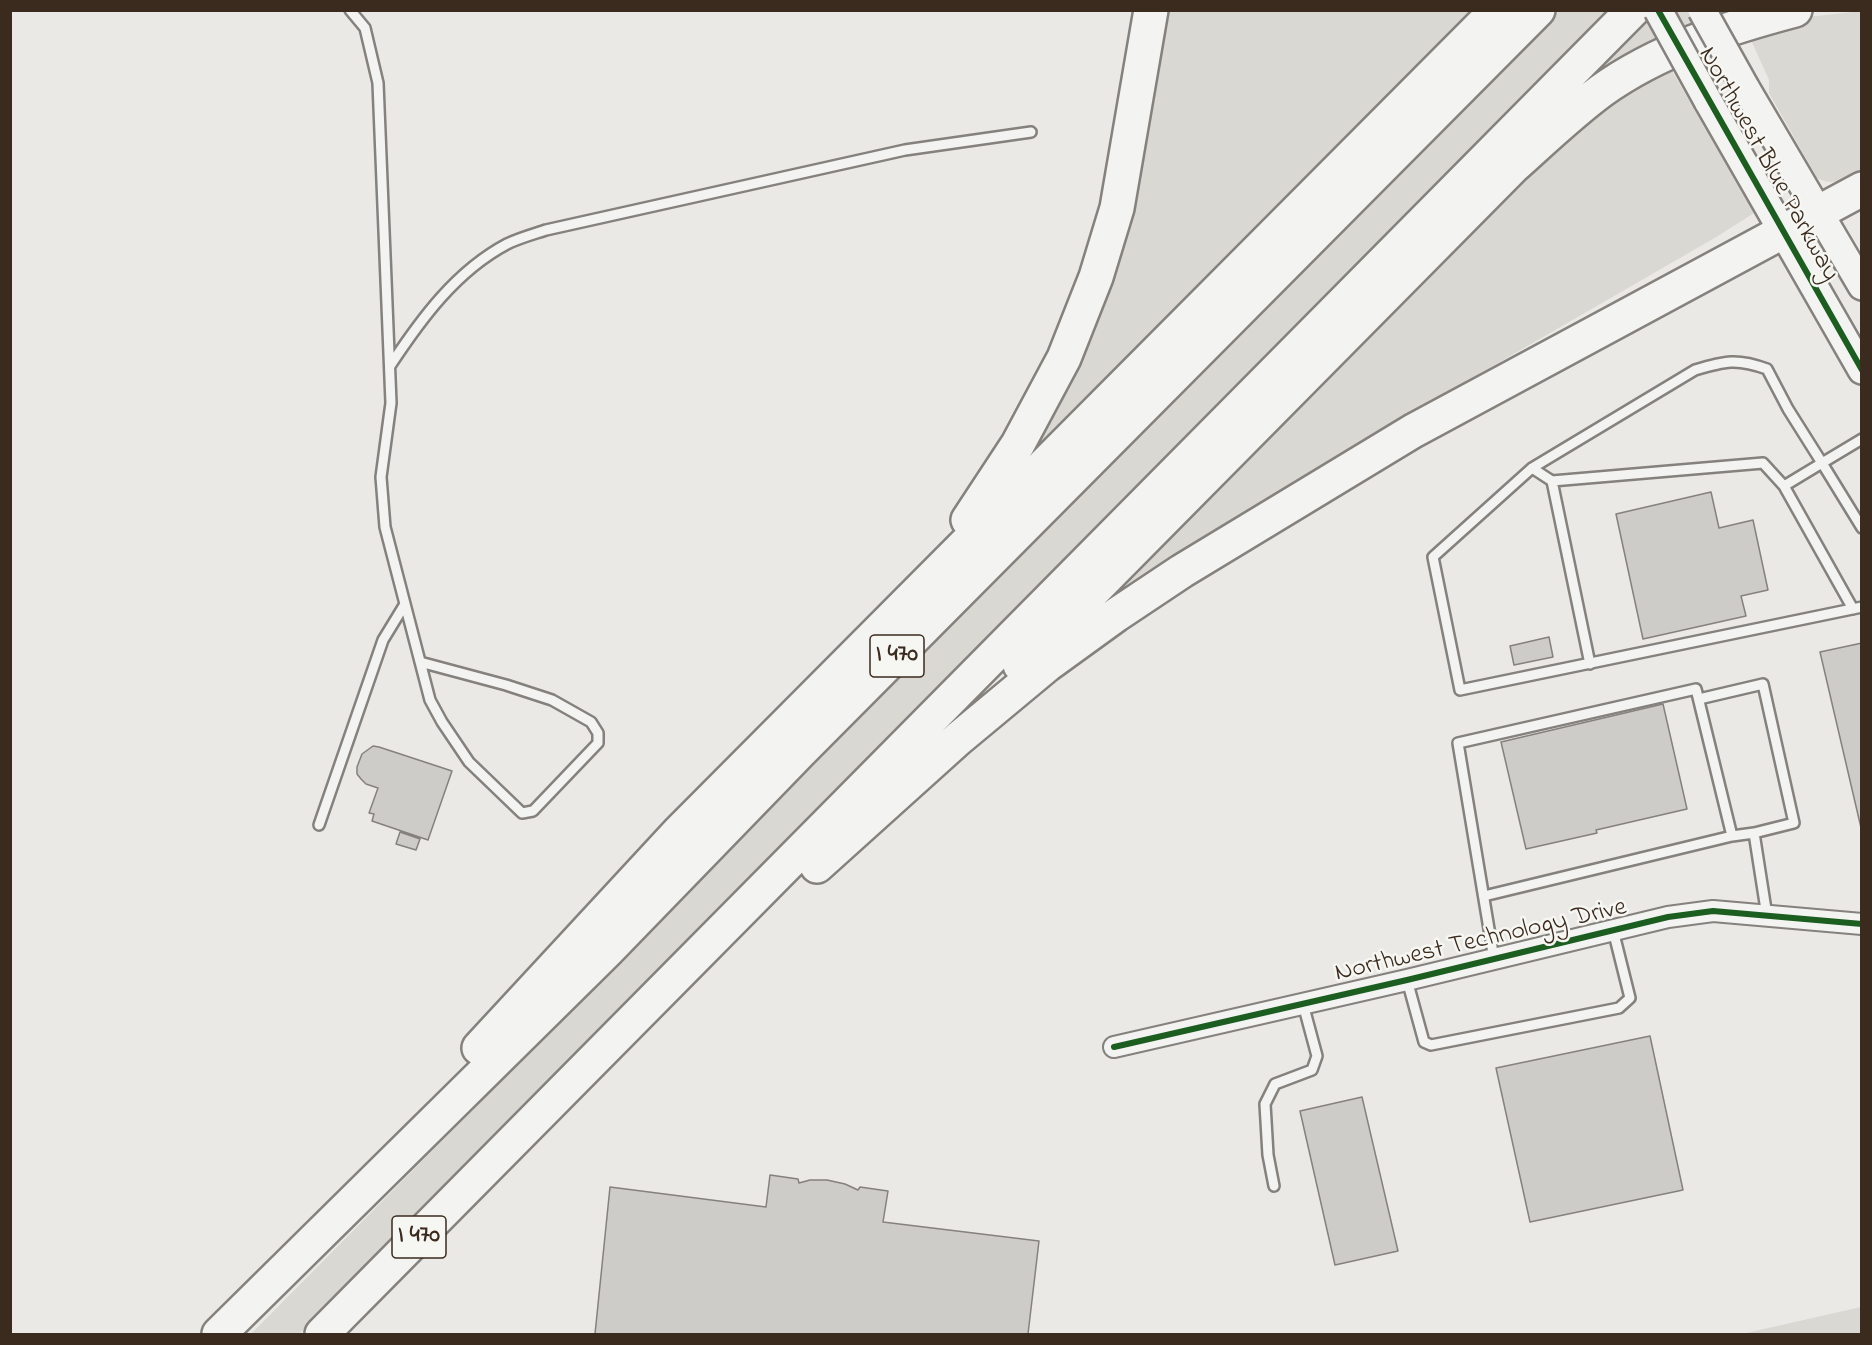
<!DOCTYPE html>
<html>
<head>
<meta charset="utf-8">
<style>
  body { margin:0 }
  #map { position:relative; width:1872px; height:1345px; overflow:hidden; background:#eae9e6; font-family:"Indie Flower",sans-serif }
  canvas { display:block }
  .frame { position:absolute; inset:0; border:12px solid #3b2a1e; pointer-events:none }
</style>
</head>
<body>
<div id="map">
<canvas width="1872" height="1345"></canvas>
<div class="frame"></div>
</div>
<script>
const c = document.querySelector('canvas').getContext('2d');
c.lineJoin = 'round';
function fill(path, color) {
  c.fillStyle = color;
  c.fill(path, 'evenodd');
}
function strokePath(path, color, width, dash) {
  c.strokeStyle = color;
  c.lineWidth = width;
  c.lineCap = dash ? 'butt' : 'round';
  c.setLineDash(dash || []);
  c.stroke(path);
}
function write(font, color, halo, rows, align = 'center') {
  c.font = font + ' "Indie Flower",sans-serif';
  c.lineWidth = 5;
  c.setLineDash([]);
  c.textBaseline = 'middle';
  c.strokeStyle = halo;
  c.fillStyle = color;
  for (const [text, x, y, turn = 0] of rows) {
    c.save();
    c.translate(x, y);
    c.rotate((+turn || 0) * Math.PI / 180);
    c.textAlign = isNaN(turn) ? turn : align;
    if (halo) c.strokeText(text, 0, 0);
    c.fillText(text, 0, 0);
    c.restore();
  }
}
const green = new Path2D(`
  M 1166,11 L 1480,11 L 997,498 L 1121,236 L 1142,165 Z
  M 1559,11 L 1609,11 L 299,1334 L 251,1334 Z
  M 1655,11 L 1749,11 L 1572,94 Z
  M 1861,11 L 1861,173 C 1847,179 1832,187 1817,178 L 1769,93 L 1769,80 L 1747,31 L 1807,17 Z
  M 1668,64 L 1754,213 L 1718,236 L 1453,389 L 1389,432 L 1083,625 L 1106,599 L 1568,132 Z
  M 1861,1307 L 1861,1334 L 1742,1334 Z`);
const building = new Path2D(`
  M 1711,492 L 1719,528 L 1753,520 L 1768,590 L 1741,596 L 1746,616 L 1643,639 L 1616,514 Z
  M 1549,637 L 1553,657 L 1514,665 L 1510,646 Z
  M 1862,643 L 1862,832 L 1820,652 Z
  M 1663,704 L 1687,809 L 1596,830 L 1597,833 L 1526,849 L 1501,742 Z
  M 373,746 L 379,747 L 452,771 L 428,840 L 372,821 L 374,814 L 369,813 L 378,788 L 366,784 L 361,779 L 357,774 L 357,767 L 362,754 Z
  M 400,832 L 420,839 L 416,850 L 396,844 Z
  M 1650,1036 L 1683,1190 L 1530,1222 L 1496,1068 Z
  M 1362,1097 L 1398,1251 L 1335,1265 L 1300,1111 Z
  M 770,1175 L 798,1179 L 799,1183 L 810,1180 L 827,1180 L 845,1184 L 858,1190 L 860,1187 L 888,1191 L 883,1222 L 1039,1241 L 1028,1334 L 595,1334 L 610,1187 L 766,1207 Z`);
const lane = new Path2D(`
  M 350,10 L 365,28 L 378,83 L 391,403 L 381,477 L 385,527 L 430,700 L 442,722 L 469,762 L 522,813 L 533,811 L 598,743 L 598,733 L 591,722 L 552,700 L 506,685 L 420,662
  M 390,366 C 421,319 456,271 507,244 C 519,238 534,234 546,230 L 905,150 L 1031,132
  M 1862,439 L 1822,463 L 1788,409 L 1767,369 C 1737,358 1725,361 1695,370 L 1532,468 L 1433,557 L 1460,690 L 1862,607
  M 1532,468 L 1552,481 L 1763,463 L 1784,486
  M 1552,481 L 1590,664
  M 1853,609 L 1784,486 L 1822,463 L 1862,528
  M 1699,699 L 1763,684 L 1794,823 L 1754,833
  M 319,825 L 383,640 L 405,604
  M 1484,896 L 1732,836
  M 1494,959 L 1458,743 L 1696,689 L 1732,836 L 1754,833 L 1767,916
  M 1407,980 L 1424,1042 L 1431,1045 L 1619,1008 L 1630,998 L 1613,930
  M 1274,1186 L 1268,1155 L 1265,1104 L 1275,1084 L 1312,1070 L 1317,1056 L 1303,1004`);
const street = new Path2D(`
  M 1114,1047 L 1407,980 L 1668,917 L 1713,911 L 1862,924`);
const secondary = new Path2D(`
  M 1745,87 L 1862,286
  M 1708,101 L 1862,370`);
const highway = new Path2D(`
  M 968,520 L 1018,444 L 1064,358 L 1096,277 L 1117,208 L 1151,10
  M 1020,665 L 1514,166 C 1542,141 1570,114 1601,91 C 1658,50 1727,28 1795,10
  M 817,866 L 958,739 L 1047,665 L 1116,615 L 1182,571 L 1413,431 L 1862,189
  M 479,1048 L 678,833 L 1497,10
  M 219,1334 L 608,950 L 800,752 L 1538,10
  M 322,1334 L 1633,10`);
const secondaryBridge = new Path2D(`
  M 1658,10 L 1708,101
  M 1702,10 L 1745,87`);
const cycleway = new Path2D(`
  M 1658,10 L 1862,370
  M 1114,1047 L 1407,980 L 1668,917 L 1713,911 L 1862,924`);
const shields = [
  [897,656,54],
  [419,1237,54]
];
const shieldNames = [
  ["I 470",897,656],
  ["I 470",419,1237]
];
const streetNames = [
  ["Northwest Blue Parkway",1767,165,61],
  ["Northwest Technology Drive",1481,942,-13]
];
fill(green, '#dad8d3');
fill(building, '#cdccc9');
strokePath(building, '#85817d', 1.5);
strokePath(lane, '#85817d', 14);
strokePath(street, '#85817d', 24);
strokePath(secondary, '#85817d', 32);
strokePath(highway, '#85817d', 38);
strokePath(lane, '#f3f3f1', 9);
strokePath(street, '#f3f3f1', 20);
strokePath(secondary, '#f3f3f1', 27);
strokePath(highway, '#f3f3f1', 33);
strokePath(secondaryBridge, '#85817d', 32, []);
strokePath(secondaryBridge, '#f3f3f1', 27);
strokePath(cycleway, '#1b5e20', 6);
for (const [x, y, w] of shields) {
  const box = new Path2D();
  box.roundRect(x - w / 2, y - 21, w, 42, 4.5);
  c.fillStyle = '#f6f6f2';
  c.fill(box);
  strokePath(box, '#3b2a1e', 1.5);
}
write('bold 24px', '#3b2a1e', null, shieldNames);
write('26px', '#3b2a1e', '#f6f6f2', streetNames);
</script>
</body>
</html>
